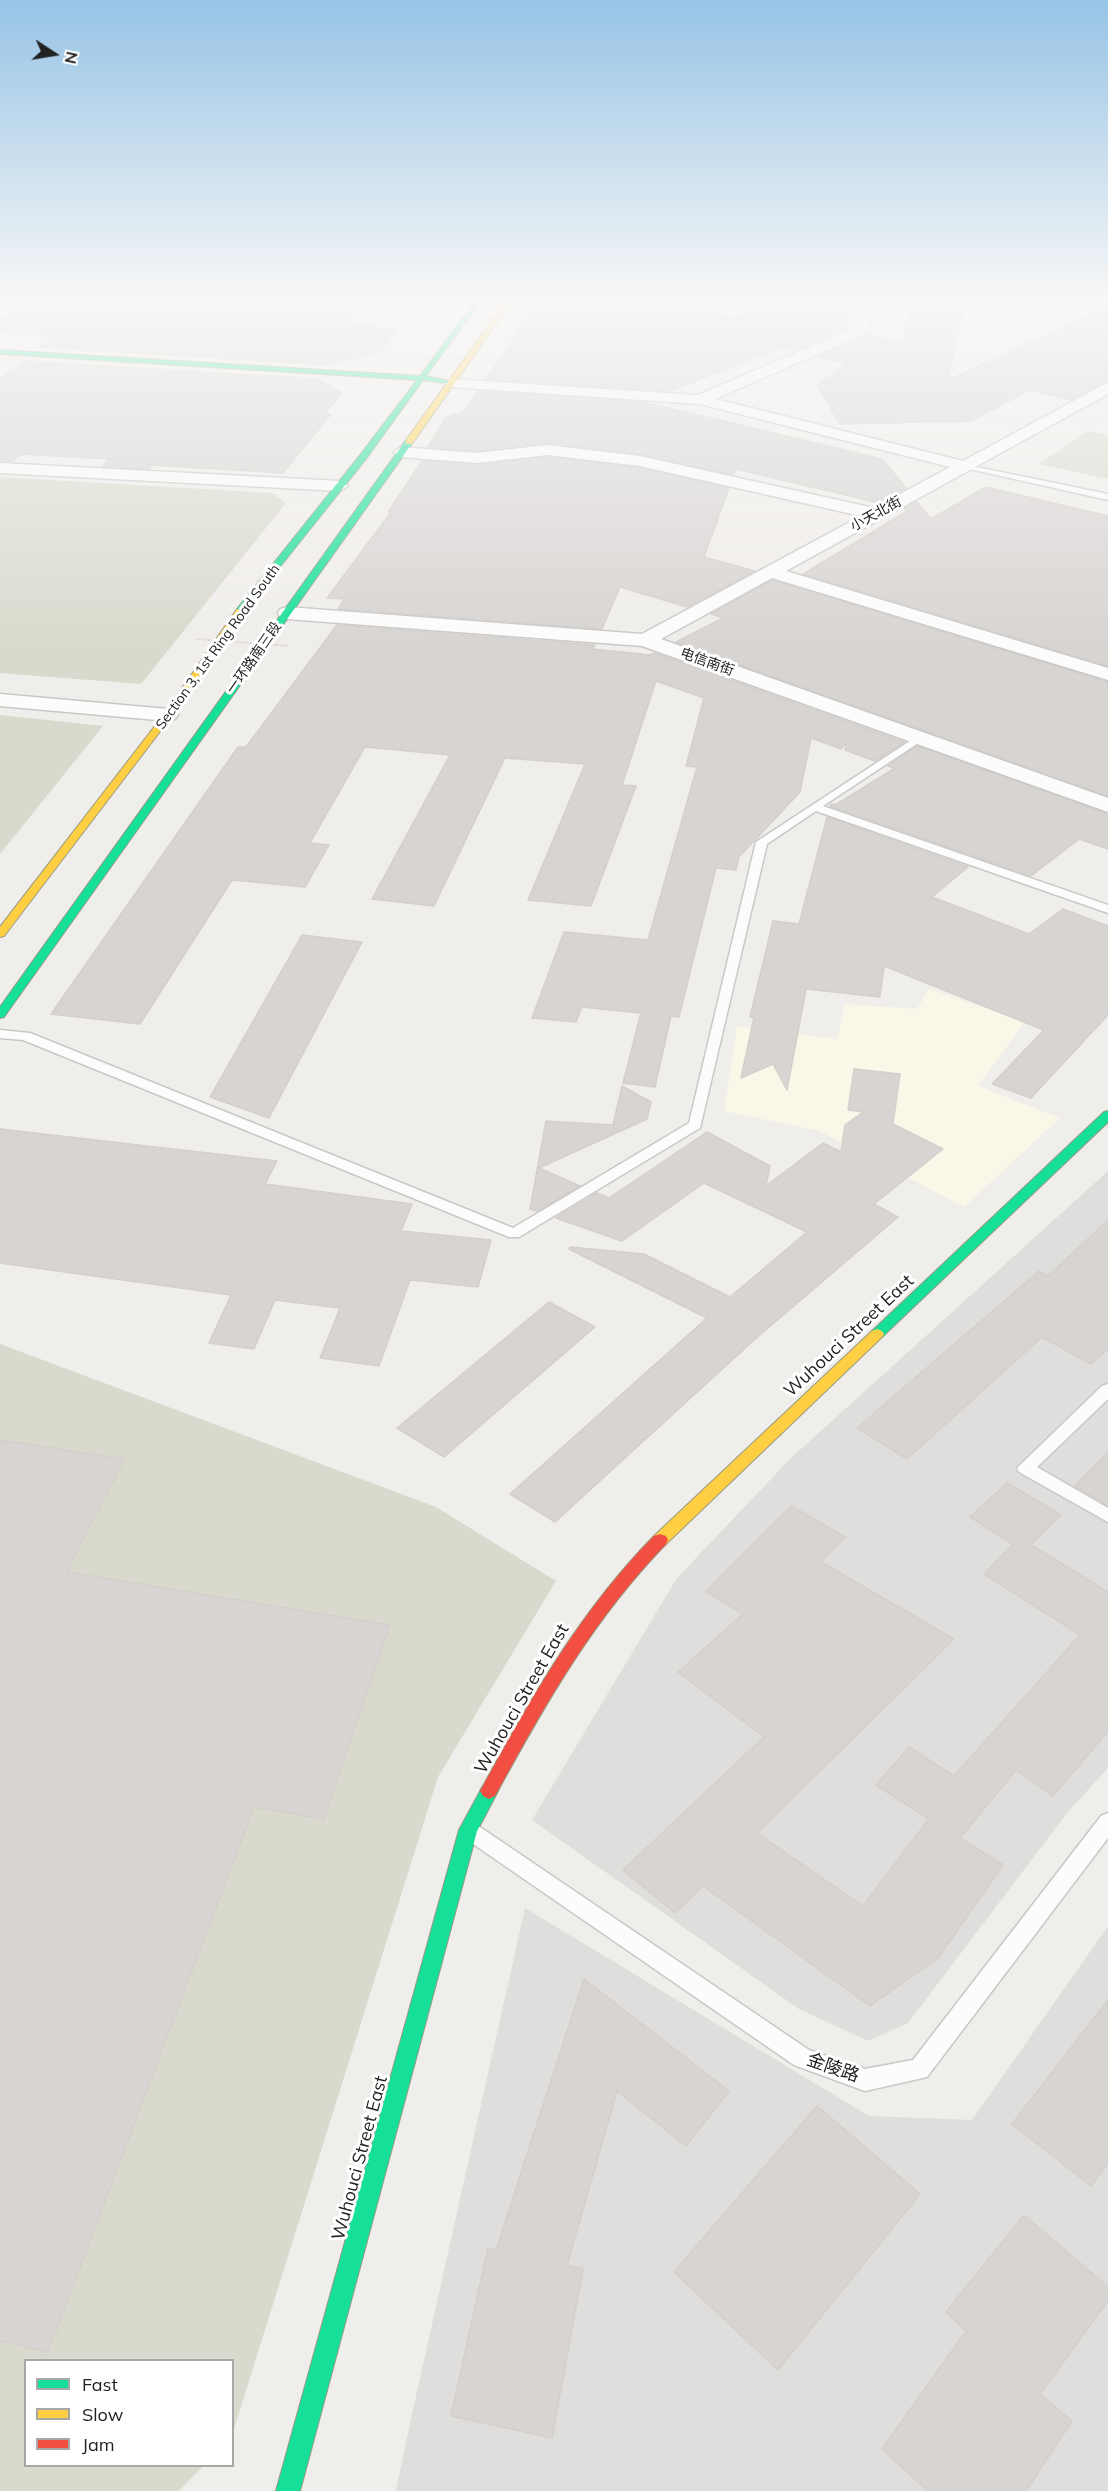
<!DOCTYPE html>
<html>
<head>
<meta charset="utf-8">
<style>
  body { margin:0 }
  #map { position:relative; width:1108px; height:2491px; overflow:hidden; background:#f0eeeb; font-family:Mulish,sans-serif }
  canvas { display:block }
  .legend { position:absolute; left:24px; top:2359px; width:210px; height:108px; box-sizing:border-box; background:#fff; border:2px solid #a7a7a7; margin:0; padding:8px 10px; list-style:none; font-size:18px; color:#222 }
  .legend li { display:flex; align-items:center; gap:12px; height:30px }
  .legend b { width:30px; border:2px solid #a7a7a7 }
  .north { position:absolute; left:24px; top:24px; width:60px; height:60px; -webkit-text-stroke:4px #fff; paint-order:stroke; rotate:102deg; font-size:16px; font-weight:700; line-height:24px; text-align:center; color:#222 }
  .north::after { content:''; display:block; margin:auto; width:21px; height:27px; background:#222; clip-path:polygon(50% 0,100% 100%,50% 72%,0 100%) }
</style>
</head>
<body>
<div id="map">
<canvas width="1108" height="2491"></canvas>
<ul class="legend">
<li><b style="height:8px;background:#16e098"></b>Fast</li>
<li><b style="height:8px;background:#ffcf43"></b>Slow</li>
<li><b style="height:8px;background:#f24e42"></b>Jam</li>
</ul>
<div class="north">N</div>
</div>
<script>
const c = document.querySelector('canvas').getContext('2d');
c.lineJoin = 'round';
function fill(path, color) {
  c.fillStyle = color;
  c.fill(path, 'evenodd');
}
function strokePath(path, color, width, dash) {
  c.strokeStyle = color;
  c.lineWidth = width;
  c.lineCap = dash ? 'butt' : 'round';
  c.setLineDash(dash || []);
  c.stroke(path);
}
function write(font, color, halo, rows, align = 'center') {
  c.font = font + ' Mulish,"Noto Sans SC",sans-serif';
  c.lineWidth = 6;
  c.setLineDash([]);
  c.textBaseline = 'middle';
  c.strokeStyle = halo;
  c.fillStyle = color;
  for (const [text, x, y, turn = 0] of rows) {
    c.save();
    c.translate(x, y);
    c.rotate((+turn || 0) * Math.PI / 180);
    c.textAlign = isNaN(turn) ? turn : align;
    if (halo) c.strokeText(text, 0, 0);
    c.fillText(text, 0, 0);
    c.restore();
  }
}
const residential = new Path2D(`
  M 1108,1171 L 1108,1768 L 1067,1813 L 908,2023 L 868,2041 L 799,2009 L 532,1820 L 677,1578 L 791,1458 Z
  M 525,1908 L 869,2116 L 972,2120 L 1108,1926 L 1108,2491 L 396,2491 L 410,2423 Z`);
const education = new Path2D(`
  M 929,989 L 1025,1022 L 978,1086 L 1060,1118 L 964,1207 L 820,1131 L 724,1111 L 737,1026 L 837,1039 L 845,1004 L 917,1009 Z`);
const construction = new Path2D(`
  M 1087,431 L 1108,435 L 1108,479 L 1039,464 Z
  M 0,477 L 272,493 L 286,503 L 141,684 L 0,673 Z
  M 0,715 L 103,726 L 0,854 Z
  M 0,1344 L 436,1507 L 556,1581 L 438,1777 L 233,2432 L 232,2360 L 26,2360 L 26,2466 L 203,2466 L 179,2491 L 0,2491 Z`);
const building = new Path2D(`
  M 27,301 L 321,301 L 319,303 L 361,306 L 343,325 L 400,328 L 379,352 L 328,365 L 40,347 L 55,336 L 0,333 L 0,322 Z
  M 539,301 L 628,301 L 623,309 L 742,316 L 746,301 L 849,301 L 845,329 L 796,350 L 783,347 L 670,391 L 486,379 Z
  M 912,302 L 964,305 L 948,380 L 1108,307 L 1108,382 L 1071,400 L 1029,390 L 971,421 L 840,424 L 817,385 L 847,364 L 818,356 L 868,335 L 901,342 Z
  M 23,361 L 317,379 L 342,393 L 325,413 L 331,414 L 283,473 L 152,465 L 149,469 L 103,466 L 109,459 L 21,454 L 13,461 L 0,461 L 0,378 Z
  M 478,391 L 644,402 L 882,459 L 906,488 L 879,503 L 736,469 L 734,475 L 640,454 L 547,443 L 477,451 L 428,447 L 446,417 L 463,412 Z
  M 547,457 L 640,468 L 729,488 L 704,557 L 755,571 L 687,607 L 620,587 L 602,629 L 338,609 L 344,599 L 327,598 L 391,512 L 388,512 L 422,461 L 477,465 Z
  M 986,487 L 1108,516 L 1108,666 L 803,574 L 909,510 L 904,509 L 917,502 L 931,519 Z
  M 772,580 L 1108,682 L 1108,796 L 676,642 L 723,618 L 711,614 Z
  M 337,625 L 595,645 L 593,649 L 650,655 L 654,653 L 904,742 L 875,761 L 845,750 L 847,742 L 841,749 L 811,738 L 800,792 L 739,857 L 736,870 L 716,868 L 679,1017 L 671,1016 L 655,1087 L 623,1083 L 641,1013 L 582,1007 L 576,1022 L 532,1018 L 564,932 L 648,940 L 697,767 L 686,766 L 704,698 L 656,681 L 622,785 L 636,786 L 591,906 L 528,900 L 585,764 L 505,758 L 434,906 L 372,899 L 450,755 L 365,747 L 310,843 L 329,845 L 305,887 L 232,880 L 140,1024 L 51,1014 L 238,747 L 246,747 Z
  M 917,746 L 1108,814 L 1108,849 L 1079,839 L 1031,876 L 830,806 L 831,804 L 837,804 L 895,768 L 888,766 Z
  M 827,817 L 968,867 L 932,897 L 1029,934 L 1063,909 L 1108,926 L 1108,1015 L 1031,1098 L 992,1084 L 1044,1030 L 884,966 L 880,997 L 806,989 L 787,1090 L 773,1064 L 741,1078 L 754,1017 L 750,1017 L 773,921 L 799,924 Z
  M 302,935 L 362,942 L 269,1118 L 210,1097 Z
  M 854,1069 L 900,1074 L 893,1124 L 943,1149 L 874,1204 L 898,1217 L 753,1341 L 555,1522 L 510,1494 L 707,1318 L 569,1249 L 570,1247 L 644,1254 L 730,1297 L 807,1232 L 704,1183 L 622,1241 L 556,1218 L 597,1193 L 609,1198 L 707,1132 L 770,1166 L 766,1186 L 823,1143 L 841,1152 L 845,1125 L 863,1112 L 848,1110 Z
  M 622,1086 L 651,1102 L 647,1119 L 539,1168 L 580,1186 L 537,1211 L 530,1209 L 546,1121 L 613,1125 Z
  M 0,1129 L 277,1161 L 265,1184 L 412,1204 L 401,1231 L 491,1240 L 478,1287 L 410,1280 L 379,1366 L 320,1358 L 340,1308 L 275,1300 L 254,1349 L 209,1343 L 231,1295 L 0,1263 Z
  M 1108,1220 L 1108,1349 L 1091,1364 L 1042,1337 L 907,1459 L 857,1428 L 1039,1271 L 1048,1276 Z
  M 549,1302 L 595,1327 L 444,1457 L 397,1428 Z
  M 0,1440 L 124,1459 L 67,1572 L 390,1625 L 324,1819 L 254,1807 L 48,2352 L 0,2341 Z
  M 1108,1452 L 1108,1505 L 1075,1486 Z
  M 1007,1483 L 1061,1515 L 1031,1545 L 1108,1592 L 1108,1731 L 1053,1796 L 1016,1770 L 960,1838 L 1003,1865 L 938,1958 L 870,2006 L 703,1886 L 675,1913 L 623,1870 L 764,1737 L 678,1672 L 743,1614 L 706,1591 L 791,1506 L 845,1537 L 821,1562 L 954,1639 L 757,1833 L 863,1906 L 929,1819 L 876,1785 L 909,1747 L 954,1776 L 1080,1635 L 984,1574 L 1013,1544 L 970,1517 Z
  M 584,1979 L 729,2091 L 686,2146 L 617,2091 L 567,2265 L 583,2269 L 552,2438 L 451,2416 L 488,2248 L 496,2250 Z
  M 1108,2000 L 1108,2163 L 1091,2186 L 1012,2124 Z
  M 817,2106 L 920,2194 L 778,2370 L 674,2272 Z
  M 1024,2215 L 1108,2287 L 1108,2301 L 1040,2394 L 1072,2421 L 1026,2491 L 928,2491 L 882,2449 L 966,2331 L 946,2312 Z`);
const lane = new Path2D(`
  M 962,464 L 1108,494 L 1108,500 L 965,468 L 962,468 Z
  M 919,735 L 923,736 L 923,740 L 823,806 L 1108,905 L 1108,913 L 816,811 L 767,844 L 700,1128 L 519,1237 L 509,1237 L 23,1040 L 0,1038 L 0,1030 L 30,1033 L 513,1228 L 689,1123 L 756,842 Z
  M 1108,1384 L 1108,1399 L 1037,1467 L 1108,1508 L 1108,1522 L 1019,1472 L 1017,1468 L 1102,1386 Z
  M 1108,1813 L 1108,1838 L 927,2077 L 865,2091 L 794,2065 L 463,1837 L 460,1831 L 463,1825 L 470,1822 L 477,1825 L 809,2050 L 865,2069 L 913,2060 L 1101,1816 Z`);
const street = new Path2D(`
  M 859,301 L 873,301 L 868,332 L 715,399 L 963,461 L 1103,385 L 1108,384 L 1108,394 L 786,571 L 1108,668 L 1108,680 L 772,578 L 661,639 L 1108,798 L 1108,812 L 642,646 L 287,619 L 280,617 L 278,613 L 280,609 L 287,607 L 642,634 L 861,516 L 640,466 L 547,455 L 477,463 L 401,457 L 393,452 L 401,447 L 477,453 L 547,445 L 640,456 L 874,508 L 950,467 L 700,404 L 450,387 L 443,383 L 450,379 L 698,395 L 856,327 Z
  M 0,463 L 340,481 L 348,486 L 340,491 L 0,473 Z
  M 0,694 L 168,709 L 175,711 L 178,715 L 175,719 L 168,721 L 0,706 Z`);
const fast = new Path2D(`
  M 475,301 L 481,301 L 426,376 L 452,382 L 452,384 L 423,380 L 366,459 L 243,613 L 237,613 L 237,609 L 360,455 L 417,380 L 0,354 L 0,350 L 420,376 Z
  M 406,440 L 413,442 L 4,1017 L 0,1018 L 0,1007 Z
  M 1108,1111 L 1108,1122 L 882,1337 L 872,1337 L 870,1334 L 872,1331 L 1104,1112 Z
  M 489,1783 L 495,1786 L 498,1791 L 477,1831 L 300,2491 L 276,2491 L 459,1830 L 483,1786 Z`);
const slow = new Path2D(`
  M 506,301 L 512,301 L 412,444 L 406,444 L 406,440 Z
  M 237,609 L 244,611 L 171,717 L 4,936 L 0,937 L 0,927 L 165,713 Z
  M 877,1329 L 882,1331 L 884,1334 L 882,1337 L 666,1544 L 660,1546 L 654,1544 L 652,1540 L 654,1536 L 872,1331 Z`);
const jam = new Path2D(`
  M 660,1534 L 666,1536 L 668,1540 L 666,1544 C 593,1619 544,1706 495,1796 L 489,1799 L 483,1796 L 480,1791 L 483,1786 C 532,1696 582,1609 654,1536 Z`);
const pathBridge = new Path2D(`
  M 196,639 L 289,646`);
const farStreetnames = [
  ["小天北街",876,514,-29],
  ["Section 3, 1st Ring Road South",218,647,-54],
  ["一环路南三段",254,658,-55],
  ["电信南街",707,662,20]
];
const nearStreetnames = [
  ["Wuhouci Street East",849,1336,-43],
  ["Wuhouci Street East",522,1699,-60],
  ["金陵路",833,2068,19],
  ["Wuhouci Street East",360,2158,-75]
];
fill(residential, '#dfdedc');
fill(education, '#f8f7e8');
fill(construction, '#d9d9cd');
fill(building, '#d7d4d2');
strokePath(building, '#d3d0cc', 1.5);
strokePath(lane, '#c9c8c7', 3);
strokePath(street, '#c9c8c7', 3);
strokePath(fast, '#999a82', 2);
strokePath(slow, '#999a82', 2);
strokePath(jam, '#999a82', 2);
fill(lane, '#fdfcfc');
fill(street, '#fdfcfc');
fill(fast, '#16e098');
fill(slow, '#ffcf43');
fill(jam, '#f24e42');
strokePath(pathBridge, '#dccecd', 2, [1.5, 1.5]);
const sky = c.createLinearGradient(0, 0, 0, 650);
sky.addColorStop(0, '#97c4e6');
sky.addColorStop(0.46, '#f8f7f6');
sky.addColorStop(1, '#f8f7f600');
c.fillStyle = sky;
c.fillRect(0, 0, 1108, 650);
write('14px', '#222', '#fff', farStreetnames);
write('18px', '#222', '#fff', nearStreetnames);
</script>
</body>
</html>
